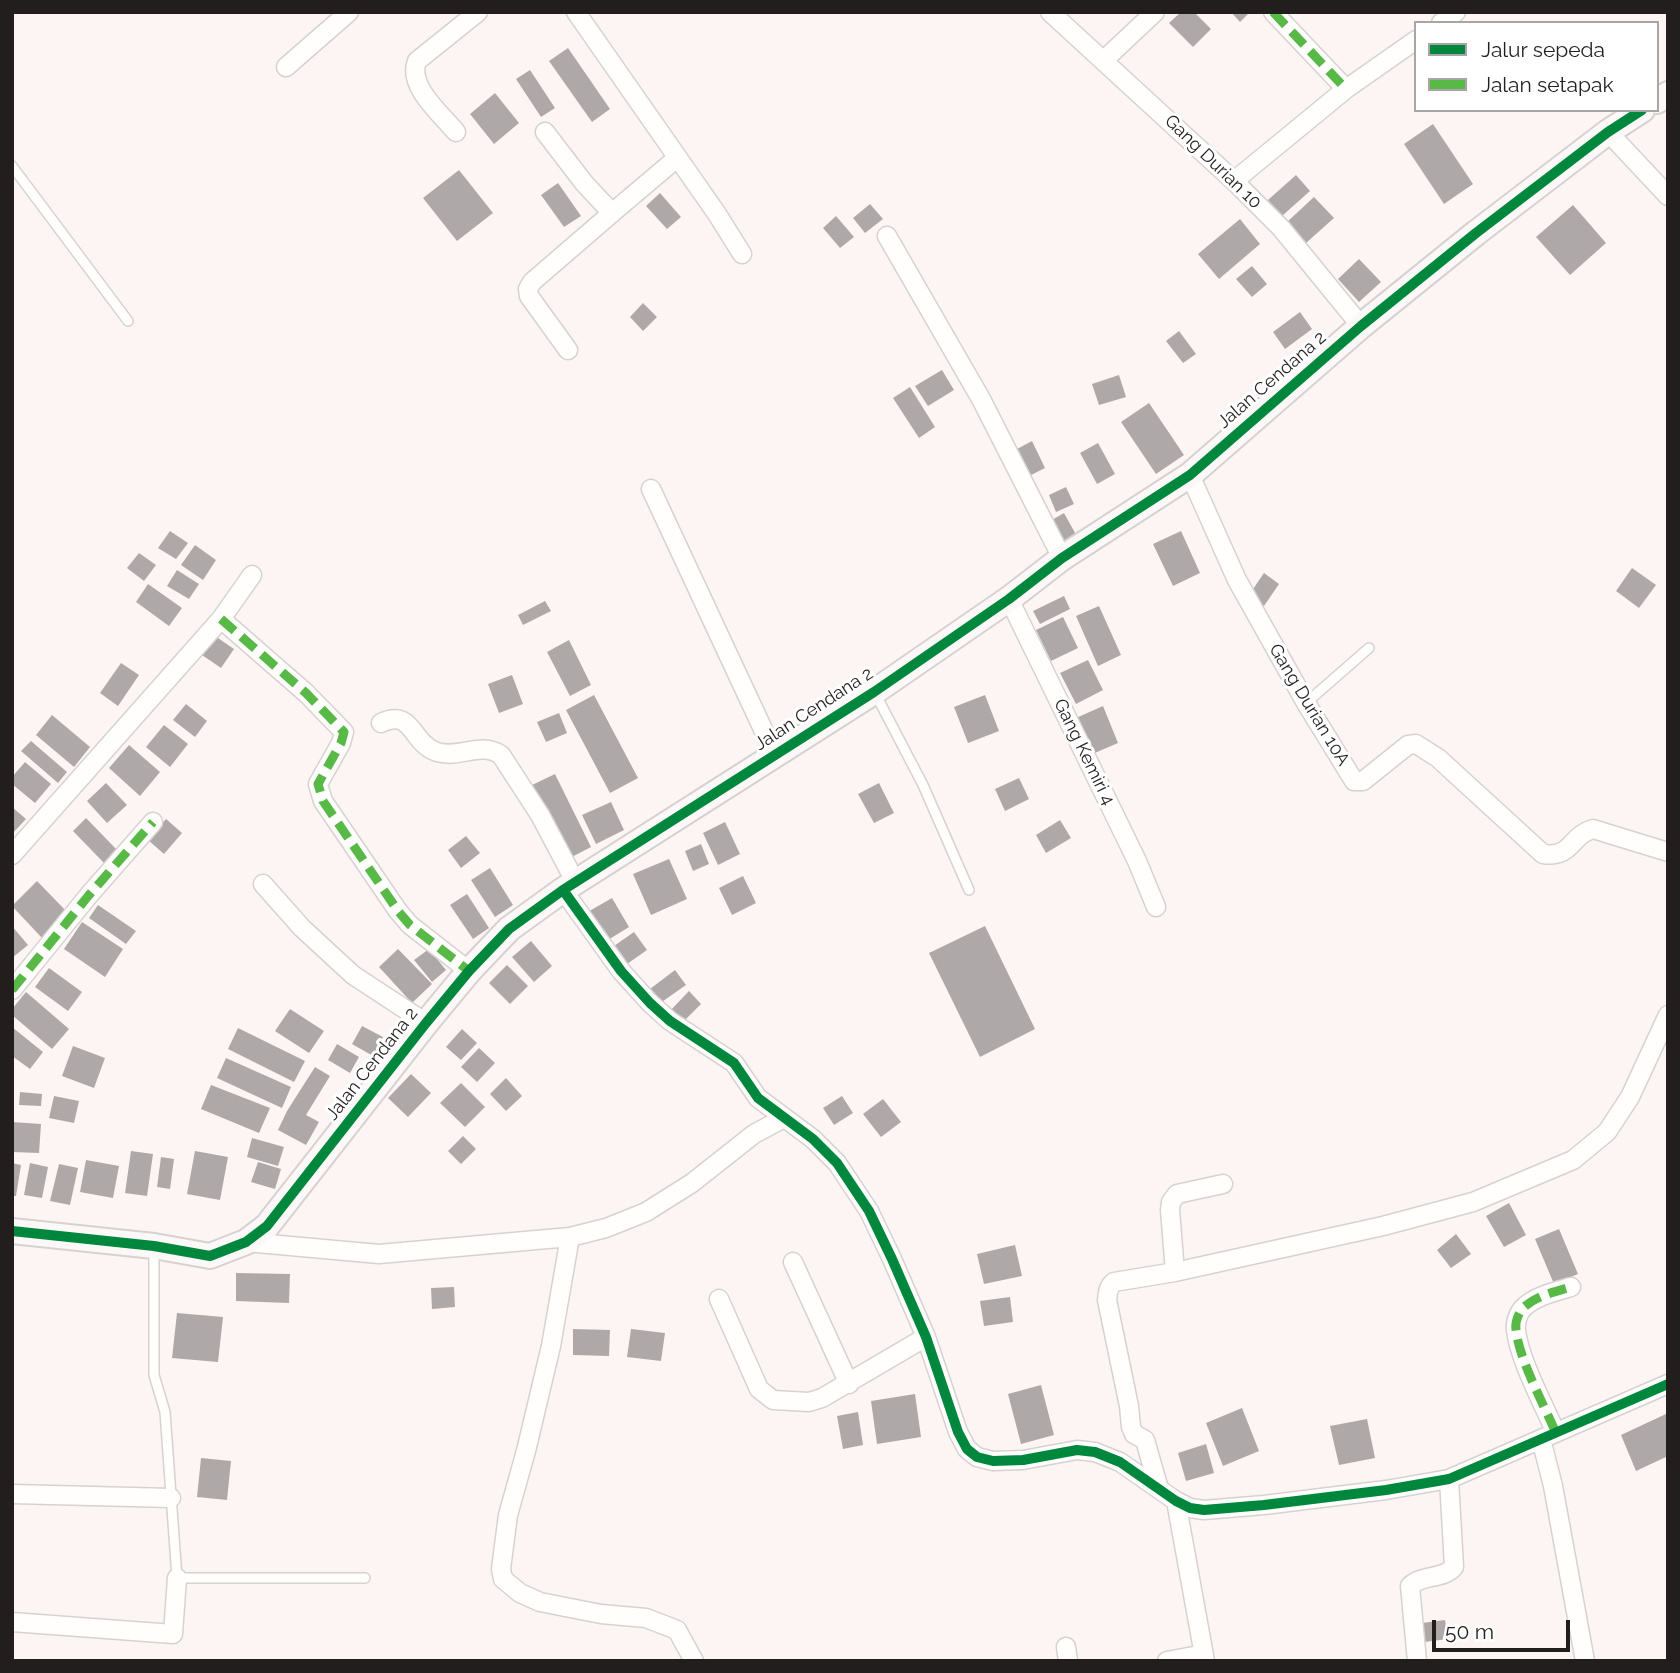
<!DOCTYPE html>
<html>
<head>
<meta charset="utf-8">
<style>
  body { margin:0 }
  #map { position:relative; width:1680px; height:1673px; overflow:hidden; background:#fcf5f4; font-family:Raleway,sans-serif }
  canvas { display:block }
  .frame { position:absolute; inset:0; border:14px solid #221e1d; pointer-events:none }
  .legend { position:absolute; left:1414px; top:21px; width:245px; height:91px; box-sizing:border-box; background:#fff; border:2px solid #a7a5a5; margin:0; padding:9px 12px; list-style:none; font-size:21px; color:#221e1d }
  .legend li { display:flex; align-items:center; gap:14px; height:35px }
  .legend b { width:35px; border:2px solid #a7a5a5 }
  .scale { position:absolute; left:1432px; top:1620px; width:138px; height:32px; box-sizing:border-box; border:4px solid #221e1d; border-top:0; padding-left:9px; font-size:21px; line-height:24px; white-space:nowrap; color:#221e1d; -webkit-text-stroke:5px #fff; paint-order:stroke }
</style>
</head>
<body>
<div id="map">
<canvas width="1680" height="1673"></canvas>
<div class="frame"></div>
<ul class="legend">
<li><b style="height:9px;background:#00873e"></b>Jalur sepeda</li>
<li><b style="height:9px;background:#58b947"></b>Jalan setapak</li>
</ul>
<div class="scale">50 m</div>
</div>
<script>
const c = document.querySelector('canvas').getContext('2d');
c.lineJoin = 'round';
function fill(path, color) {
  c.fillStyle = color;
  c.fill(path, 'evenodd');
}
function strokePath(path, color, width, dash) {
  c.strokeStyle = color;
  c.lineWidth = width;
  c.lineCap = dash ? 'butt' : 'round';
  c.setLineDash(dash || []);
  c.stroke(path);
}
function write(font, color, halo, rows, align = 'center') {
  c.font = font + ' Raleway,sans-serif';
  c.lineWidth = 6;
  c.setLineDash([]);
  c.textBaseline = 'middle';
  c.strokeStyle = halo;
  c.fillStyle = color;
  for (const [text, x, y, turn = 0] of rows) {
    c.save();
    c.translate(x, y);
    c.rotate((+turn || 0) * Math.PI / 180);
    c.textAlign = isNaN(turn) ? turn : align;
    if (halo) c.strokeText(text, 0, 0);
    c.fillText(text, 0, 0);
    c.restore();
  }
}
const building = new Path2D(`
  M 1181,12 L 1194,12 L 1211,29 L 1193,47 L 1169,23 Z
  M 1231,12 L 1250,12 L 1240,22 Z
  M 568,48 L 610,109 L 592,122 L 549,61 Z
  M 530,70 L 555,108 L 541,117 L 516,79 Z
  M 495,93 L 519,123 L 494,144 L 470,114 Z
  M 1433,124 L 1473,184 L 1444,204 L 1404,144 Z
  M 459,170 L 493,213 L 457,241 L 423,198 Z
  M 1296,175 L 1310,191 L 1282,216 L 1268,200 Z
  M 558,183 L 581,216 L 564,227 L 541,195 Z
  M 660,193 L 681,217 L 667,229 L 646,206 Z
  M 1314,197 L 1334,218 L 1306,243 L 1287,222 Z
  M 870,204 L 883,219 L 865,233 L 853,218 Z
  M 1573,205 L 1606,243 L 1570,275 L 1536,237 Z
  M 836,216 L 854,237 L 840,248 L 823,228 Z
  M 1240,219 L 1260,244 L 1219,279 L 1198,254 Z
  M 1359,259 L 1381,282 L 1359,302 L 1338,279 Z
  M 1252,266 L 1267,284 L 1252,297 L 1236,279 Z
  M 643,303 L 657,317 L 643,331 L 630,317 Z
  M 1300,312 L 1312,329 L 1285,349 L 1273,332 Z
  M 1179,331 L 1196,354 L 1183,363 L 1166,341 Z
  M 942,370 L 954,390 L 928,406 L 915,386 Z
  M 1119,375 L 1126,397 L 1099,405 L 1092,384 Z
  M 910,387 L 935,427 L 919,438 L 893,398 Z
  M 1149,403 L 1184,455 L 1156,474 L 1121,422 Z
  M 1032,441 L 1045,468 L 1031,475 L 1017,449 Z
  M 1098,443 L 1115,474 L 1097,484 L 1080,453 Z
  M 1066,487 L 1074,504 L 1056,512 L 1049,495 Z
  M 1064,513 L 1079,540 L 1060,550 L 1045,524 Z
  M 170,531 L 188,543 L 176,559 L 158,548 Z
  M 1181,531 L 1200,573 L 1173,586 L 1153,544 Z
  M 195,545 L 216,560 L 203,580 L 181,565 Z
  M 139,553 L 156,565 L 144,581 L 127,568 Z
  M 1632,568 L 1656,585 L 1639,608 L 1616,591 Z
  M 177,570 L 199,584 L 189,599 L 167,586 Z
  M 1264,573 L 1279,584 L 1264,606 L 1249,595 Z
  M 148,584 L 182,608 L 169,626 L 136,602 Z
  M 1064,596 L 1070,609 L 1040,624 L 1033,611 Z
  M 545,601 L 551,611 L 523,625 L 518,615 Z
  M 1099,606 L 1121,655 L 1098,666 L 1076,616 Z
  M 1063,617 L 1078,648 L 1051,661 L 1036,630 Z
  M 215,636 L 234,649 L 221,668 L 202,655 Z
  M 569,640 L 591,685 L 570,696 L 547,652 Z
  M 1088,660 L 1103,690 L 1076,704 L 1060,673 Z
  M 121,663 L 139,675 L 118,706 L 100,693 Z
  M 512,675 L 523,704 L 499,713 L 488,684 Z
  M 594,695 L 638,778 L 610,793 L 566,710 Z
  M 985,695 L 999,731 L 968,743 L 954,707 Z
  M 186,704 L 207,721 L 195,737 L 173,720 Z
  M 1103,706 L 1118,743 L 1090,755 L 1076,718 Z
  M 559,713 L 567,733 L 546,742 L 537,722 Z
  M 52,715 L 90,747 L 74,767 L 36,735 Z
  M 164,725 L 188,744 L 170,767 L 146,747 Z
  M 31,741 L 67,772 L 58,783 L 21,751 Z
  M 129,745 L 160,772 L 140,796 L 109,768 Z
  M 25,762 L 51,784 L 35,803 L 12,784 L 12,777 Z
  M 555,774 L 591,847 L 566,860 L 530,786 Z
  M 1019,778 L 1029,799 L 1005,811 L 995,789 Z
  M 106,783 L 127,805 L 107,823 L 87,801 Z
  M 879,783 L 894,813 L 874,823 L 858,794 Z
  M 611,802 L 624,830 L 596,844 L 582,815 Z
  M 12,807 L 26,819 L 12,834 Z
  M 86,818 L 118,851 L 105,864 L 73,831 Z
  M 166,819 L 182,833 L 164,854 L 148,840 Z
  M 1060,820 L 1071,838 L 1046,853 L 1036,835 Z
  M 725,822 L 740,854 L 718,865 L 703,833 Z
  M 466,836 L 480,853 L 461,868 L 448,850 Z
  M 701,844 L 709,864 L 693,871 L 685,851 Z
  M 669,859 L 687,899 L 651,915 L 633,874 Z
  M 490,868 L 513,905 L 495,917 L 471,880 Z
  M 743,876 L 756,903 L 732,915 L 719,888 Z
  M 37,881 L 68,913 L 42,938 L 12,906 Z
  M 467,894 L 489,928 L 473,939 L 450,905 Z
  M 612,898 L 629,927 L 603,943 L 586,913 Z
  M 98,905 L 136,931 L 126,944 L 89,918 Z
  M 82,922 L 123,949 L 105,977 L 64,949 Z
  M 12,926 L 28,945 L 12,958 Z
  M 985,926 L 1035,1029 L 980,1057 L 929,953 Z
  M 634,932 L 647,950 L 627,964 L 614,946 Z
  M 531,941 L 552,966 L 534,982 L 512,957 Z
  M 398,949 L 432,984 L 412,1003 L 379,967 Z
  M 429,949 L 446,970 L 432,982 L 414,960 Z
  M 507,965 L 528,986 L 510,1004 L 489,983 Z
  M 49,968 L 82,992 L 68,1011 L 35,987 Z
  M 675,970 L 686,985 L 656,1006 L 646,992 Z
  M 689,991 L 701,1004 L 680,1025 L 668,1013 Z
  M 26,992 L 69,1029 L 52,1049 L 12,1015 L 12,1009 Z
  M 290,1009 L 324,1031 L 309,1053 L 275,1031 Z
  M 362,1026 L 383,1037 L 373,1056 L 352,1044 Z
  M 12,1027 L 43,1052 L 30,1069 L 12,1056 Z
  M 238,1028 L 305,1061 L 294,1082 L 228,1049 Z
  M 462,1029 L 477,1043 L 461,1060 L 446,1047 Z
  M 337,1044 L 359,1057 L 350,1073 L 328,1060 Z
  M 73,1046 L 105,1058 L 94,1088 L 62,1076 Z
  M 479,1048 L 495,1063 L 477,1082 L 461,1067 Z
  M 226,1058 L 291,1087 L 282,1108 L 217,1078 Z
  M 315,1067 L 330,1076 L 306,1115 L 319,1122 L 306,1145 L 278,1130 L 287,1111 Z
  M 411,1074 L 431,1093 L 408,1117 L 388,1098 Z
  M 506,1078 L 522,1096 L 506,1111 L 490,1094 Z
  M 461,1083 L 485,1107 L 465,1127 L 440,1103 Z
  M 211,1085 L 270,1108 L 259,1133 L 201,1109 Z
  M 20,1092 L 42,1094 L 41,1106 L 19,1105 Z
  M 54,1096 L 79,1101 L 74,1123 L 49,1118 Z
  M 842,1096 L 853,1113 L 834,1125 L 823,1108 Z
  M 883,1099 L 901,1122 L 881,1137 L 863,1114 Z
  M 12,1122 L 41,1124 L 39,1153 L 12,1152 Z
  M 463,1136 L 476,1149 L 461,1164 L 448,1151 Z
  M 252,1138 L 284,1147 L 278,1166 L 247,1157 Z
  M 131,1151 L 153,1154 L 147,1196 L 125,1193 Z
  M 195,1151 L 228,1157 L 220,1200 L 187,1194 Z
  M 161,1157 L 174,1159 L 170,1189 L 157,1187 Z
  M 86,1160 L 119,1166 L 113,1198 L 80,1192 Z
  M 258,1162 L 281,1169 L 275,1189 L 251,1182 Z
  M 12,1163 L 21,1165 L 16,1196 L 12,1196 Z
  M 30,1163 L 48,1167 L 42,1198 L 24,1195 Z
  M 59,1164 L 78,1168 L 70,1205 L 50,1201 Z
  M 1509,1203 L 1526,1235 L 1504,1247 L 1486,1216 Z
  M 1559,1229 L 1578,1274 L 1554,1284 L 1535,1239 Z
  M 1456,1234 L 1471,1254 L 1451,1268 L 1437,1250 Z
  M 1015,1245 L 1022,1276 L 984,1284 L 977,1254 Z
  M 236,1273 L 290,1274 L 289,1303 L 236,1301 Z
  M 454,1287 L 455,1307 L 432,1309 L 431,1288 Z
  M 1010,1297 L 1013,1322 L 984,1326 L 980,1301 Z
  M 177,1313 L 223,1317 L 218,1362 L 172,1358 Z
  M 573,1329 L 610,1330 L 609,1356 L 573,1355 Z
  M 631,1329 L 665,1333 L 661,1361 L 627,1357 Z
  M 1041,1385 L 1054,1435 L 1021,1444 L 1008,1394 Z
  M 915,1394 L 921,1437 L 877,1444 L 871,1401 Z
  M 1242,1408 L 1259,1451 L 1223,1466 L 1206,1423 Z
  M 858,1412 L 863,1445 L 843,1449 L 837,1416 Z
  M 1668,1413 L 1668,1456 L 1636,1471 L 1621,1435 Z
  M 1367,1419 L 1375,1458 L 1339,1465 L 1330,1426 Z
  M 1206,1444 L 1214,1473 L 1186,1481 L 1178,1453 Z
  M 201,1458 L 231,1461 L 227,1500 L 197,1497 Z
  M 1445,1620 L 1448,1639 L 1424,1642 L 1422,1623 Z`);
const lane = new Path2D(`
  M 12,166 L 128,321
  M 875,693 L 923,785 L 969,890
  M 1306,703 L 1369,648
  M 154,1248 L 154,1375 L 165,1412 L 177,1578 L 365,1578`);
const street = new Path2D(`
  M 576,12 L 717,214 L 742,254
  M 1050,12 L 1234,181 L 1281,228 L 1361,326
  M 1273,12 L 1346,89
  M 1441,23 L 1456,12
  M 1104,60 L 1155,12
  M 286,67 L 349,12
  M 456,132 C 441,114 407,86 417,61 L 478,12
  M 545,132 L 584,183 L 612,213 L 677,158
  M 1608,132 L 1668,196
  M 1234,181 L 1346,89 L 1416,40
  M 887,236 L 981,399 L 1062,558
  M 568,350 L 529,296 L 528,289 L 532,282 L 612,213
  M 1190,475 L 1237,580 L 1306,703 L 1354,781 L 1363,781 L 1408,745 L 1416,744 L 1438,758 L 1543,854 C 1573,858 1569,836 1593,829 L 1668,852
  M 651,489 L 775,755
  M 1009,599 L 1137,861 L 1156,907
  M 221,619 L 306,693 L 344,732 L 341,743 L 318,784 L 323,801 L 398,911 L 410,925 L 469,971
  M 381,723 C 414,708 410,743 437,752 C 460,759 480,741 501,755 L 540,815 L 576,883
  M 12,855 L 221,619 L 252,575
  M 263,884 L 302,928 L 353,975 L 426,1023
  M 563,890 L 621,971 L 650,1003 L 670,1021 L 734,1063 L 758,1098 L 813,1139 L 837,1163 L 869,1211 L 892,1259 L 926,1337 L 958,1432 L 967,1449 L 977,1457 L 993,1461 L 1023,1460 L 1077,1450 L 1095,1452 L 1120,1462 L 1176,1501 L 1190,1508 L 1204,1510 L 1264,1505 L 1386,1490 L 1449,1479 L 1668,1384
  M 12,990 L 89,895 L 153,822
  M 1223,1184 L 1177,1194 L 1171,1202 L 1170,1210 L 1175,1272 L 1383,1226 L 1473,1202 L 1573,1160 L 1607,1132 L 1630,1097 L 1668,1015
  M 570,1237 L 551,1346 L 526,1451 L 508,1515 L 501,1569 L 503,1579 L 520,1593 L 540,1602 L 601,1614 L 646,1618 L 677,1630 L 694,1661
  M 246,1242 L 379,1254 L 570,1237 L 606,1228 L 646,1212 L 692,1183 L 754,1134 L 784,1118
  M 793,1262 L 849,1384
  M 719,1299 L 759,1389 L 773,1400 L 809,1402 L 822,1398 L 926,1337
  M 1555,1431 C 1543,1403 1519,1359 1516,1330 C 1515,1323 1518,1314 1522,1309 C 1535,1296 1554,1292 1571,1287
  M 1541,1439 L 1553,1486 L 1585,1661
  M 1159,1489 L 1145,1440 L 1134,1434 L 1131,1427 L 1129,1406 L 1107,1300 C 1108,1292 1108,1287 1114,1282 L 1175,1272
  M 12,1494 L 171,1498
  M 1176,1501 L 1205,1661
  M 12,1622 L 173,1634 L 177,1578
  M 1066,1647 L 1068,1661
  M 1167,1661 L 1204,1654
  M 1417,1661 L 1410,1586 C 1422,1574 1443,1580 1454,1567 L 1449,1479`);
const secondary = new Path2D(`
  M 1657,101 L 1668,94
  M 12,1231 L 154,1246 L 210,1256 L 246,1242 L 267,1226 L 426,1023 L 469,971 L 509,929 L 563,890 L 874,692 L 1009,599 L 1062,558 L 1190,475 L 1361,326 L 1476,233 L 1608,132 L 1642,110`);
const quiet = new Path2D(`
  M 1273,12 L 1346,89
  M 221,619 L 306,693 L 344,732 L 341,743 L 318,784 L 323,801 L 398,911 L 410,925 L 469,971
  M 12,990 L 89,895 L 153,822
  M 1555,1431 C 1543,1403 1519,1359 1516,1330 C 1515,1323 1518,1314 1522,1309 C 1535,1296 1554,1292 1571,1287`);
const cycleway = new Path2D(`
  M 563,890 L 621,971 L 650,1003 L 670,1021 L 734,1063 L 758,1098 L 813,1139 L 837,1163 L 869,1211 L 892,1259 L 926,1337 L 958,1432 L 967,1449 L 977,1457 L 993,1461 L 1023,1460 L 1077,1450 L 1095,1452 L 1120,1462 L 1176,1501 L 1190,1508 L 1204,1510 L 1264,1505 L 1386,1490 L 1449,1479 L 1668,1384
  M 12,1231 L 154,1246 L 210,1256 L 246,1242 L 267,1226 L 426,1023 L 469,971 L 509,929 L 563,890 L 874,692 L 1009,599 L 1062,558 L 1190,475 L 1361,326 L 1476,233 L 1608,132 L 1642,110`);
const streetNames = [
  ["Gang Durian 10",1213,162,44],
  ["Jalan Cendana 2",1272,380,-41],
  ["Gang Durian 10A",1309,705,59],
  ["Jalan Cendana 2",814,709,-33],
  ["Gang Kemiri 4",1084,752,64],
  ["Jalan Cendana 2",372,1064,-52]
];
fill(building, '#aea9a8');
strokePath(lane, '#d7d2d1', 12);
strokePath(street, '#d7d2d1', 21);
strokePath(secondary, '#d7d2d1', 28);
strokePath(lane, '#fffefd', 9);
strokePath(street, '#fffefd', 18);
strokePath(secondary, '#fcf8f7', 24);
strokePath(quiet, '#58b947', 9, [18, 9]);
strokePath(cycleway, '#00873e', 10);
write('18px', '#221e1d', '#fff', streetNames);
</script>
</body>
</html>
